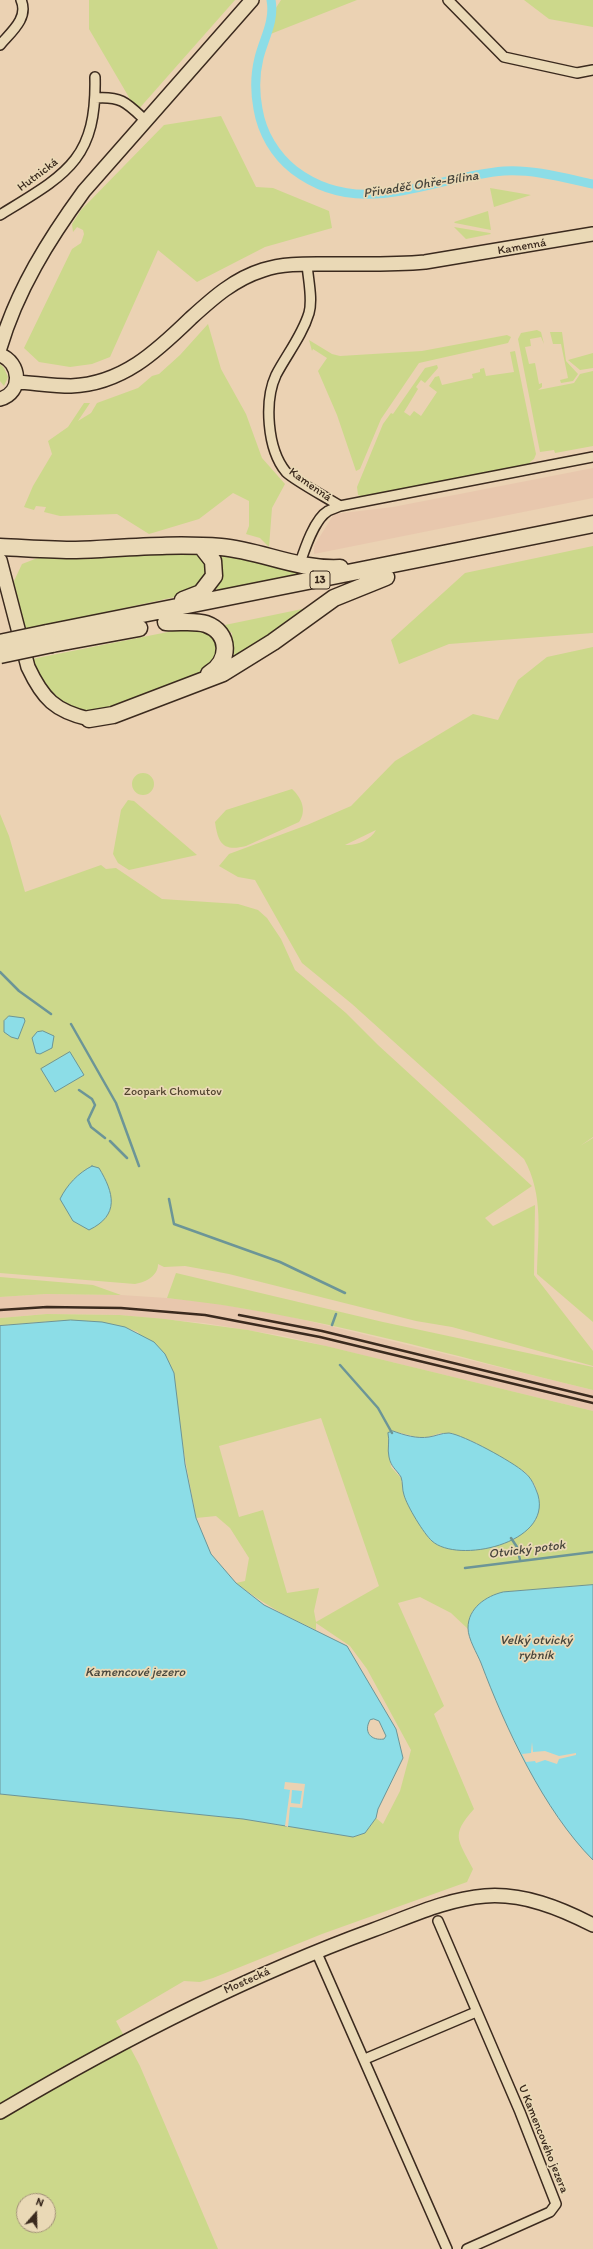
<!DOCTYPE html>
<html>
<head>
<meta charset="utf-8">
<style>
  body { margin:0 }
  #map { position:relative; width:593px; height:2249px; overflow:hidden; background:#ebd2b3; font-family:Itim,sans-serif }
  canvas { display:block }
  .north { position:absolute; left:16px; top:2193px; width:40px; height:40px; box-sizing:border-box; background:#ead9b6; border:1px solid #a49379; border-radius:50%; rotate:20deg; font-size:11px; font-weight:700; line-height:16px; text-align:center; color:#3b2a1e }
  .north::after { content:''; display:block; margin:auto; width:14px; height:18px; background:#3b2a1e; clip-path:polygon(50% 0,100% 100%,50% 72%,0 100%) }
</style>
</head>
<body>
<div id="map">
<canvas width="593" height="2249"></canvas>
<div class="north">N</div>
</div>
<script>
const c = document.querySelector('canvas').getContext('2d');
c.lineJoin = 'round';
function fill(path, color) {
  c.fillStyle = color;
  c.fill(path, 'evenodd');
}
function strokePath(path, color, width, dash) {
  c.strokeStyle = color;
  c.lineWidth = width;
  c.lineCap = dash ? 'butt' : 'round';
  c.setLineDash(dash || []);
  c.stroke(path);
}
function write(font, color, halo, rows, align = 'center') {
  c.font = font + ' Itim,sans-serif';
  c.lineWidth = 3.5;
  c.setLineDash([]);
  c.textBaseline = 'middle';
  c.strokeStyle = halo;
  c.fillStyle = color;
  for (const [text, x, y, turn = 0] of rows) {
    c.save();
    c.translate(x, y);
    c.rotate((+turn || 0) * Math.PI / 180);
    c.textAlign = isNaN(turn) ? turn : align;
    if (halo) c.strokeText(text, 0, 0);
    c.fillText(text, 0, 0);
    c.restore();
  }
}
const built = new Path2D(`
  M 593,468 L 593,498 L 314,554 L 314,546 L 334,514 L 393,507 Z
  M 46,1294 L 121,1295 L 167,1298 L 207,1302 L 288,1316 L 593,1390 L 593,1411 L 284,1336 L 204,1323 L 120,1315 L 47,1314 L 0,1318 L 0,1297 Z`);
const green = new Path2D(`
  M 89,0 L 235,0 L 137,111 L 89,29 Z
  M 281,0 L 357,0 L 268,35 L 274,11 Z
  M 524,0 L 593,0 L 593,27 L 549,19 Z
  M 221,116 L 256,187 L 273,188 L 329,211 L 332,228 L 265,247 L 197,282 L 158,250 L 110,357 L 92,364 L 70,367 L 39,362 L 24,348 L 72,249 L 81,243 L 84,234 L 83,230 L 77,227 L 73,232 L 72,224 L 81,210 L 164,125 Z
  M 490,188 L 531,195 L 494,207 Z
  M 488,211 L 491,230 L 455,223 L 454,222 Z
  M 454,227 L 490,233 L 491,234 L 466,239 Z
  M 208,324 L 221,369 L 246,414 L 262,458 L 285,484 L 272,508 L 269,547 L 260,538 L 246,534 L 249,526 L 249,501 L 233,493 L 199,519 L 149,534 L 117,514 L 60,516 L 44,512 L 46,507 L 36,506 L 34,510 L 24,507 L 33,486 L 52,454 L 48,441 L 68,427 L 84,403 L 90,403 L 78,421 L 91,413 L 97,403 L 138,388 L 152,376 L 159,374 L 180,355 Z
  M 537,330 L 541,332 L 544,344 L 541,337 L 530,339 L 531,346 L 525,347 L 529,364 L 535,363 L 539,384 L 542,383 L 542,387 L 538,390 L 574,383 L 580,374 L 593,371 L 593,446 L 555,453 L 554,450 L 540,452 L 518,339 L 521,333 Z
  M 550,332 L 562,332 L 566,361 L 578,374 L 573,381 L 561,383 L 560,380 L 568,378 L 561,344 L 553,344 Z
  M 507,335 L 511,337 L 508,343 L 419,363 L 381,419 L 360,469 L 356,471 L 337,415 L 318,371 L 327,358 L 313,349 L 312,351 L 309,340 L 332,354 L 340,356 L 422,351 Z
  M 515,351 L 536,454 L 534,459 L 530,462 L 532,465 L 363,497 L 358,495 L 357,487 L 383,424 L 391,413 L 393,414 L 425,368 L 437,365 L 438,368 L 425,383 L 421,380 L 416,387 L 418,389 L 404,412 L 410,416 L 414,411 L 421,416 L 437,392 L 429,386 L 435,377 L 439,376 L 442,385 L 473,378 L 472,374 L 480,372 L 480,369 L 484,368 L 486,376 L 514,372 L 510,352 Z
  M 593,353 L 593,368 L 580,370 L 568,360 Z
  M 0,364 L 4,368 L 8,377 L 4,386 L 0,381 Z
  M 593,546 L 593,633 L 449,644 L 399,664 L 391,640 L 465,573 Z
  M 195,552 L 206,562 L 206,582 L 184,595 L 24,630 L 13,583 L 22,564 L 35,559 L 55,554 Z
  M 217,554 L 238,557 L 298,572 L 298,575 L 218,590 L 216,589 L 219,576 Z
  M 307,608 L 237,656 L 234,656 L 233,653 L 232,633 L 220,626 Z
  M 200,629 L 206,631 L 220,644 L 211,669 C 188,678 165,687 143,696 C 84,720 61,720 32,659 L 178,630 Z
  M 593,647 L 593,1137 L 580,1146 L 593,1138 L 593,1322 L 537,1274 C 538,1233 544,1195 524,1159 L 352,1004 L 302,963 L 255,880 L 238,877 L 219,866 L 229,854 L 307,825 L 351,806 L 395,761 L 473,714 L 498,720 L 518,680 L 547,657 ZM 376,830 C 371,840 356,846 345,845 Z
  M132 784a11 11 0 1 1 22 0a11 11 0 1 1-22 0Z
  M 292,789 C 302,798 307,811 299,822 L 246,846 C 223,852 218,843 215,822 L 226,810 Z
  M 128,800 L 134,801 L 197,855 L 129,870 L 118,863 L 113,854 L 121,810 Z
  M 0,814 L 9,836 L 25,892 L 101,865 L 106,869 L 116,868 L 162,899 L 238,904 L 258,910 L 267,918 L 281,939 L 295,970 L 346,1013 L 378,1045 L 532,1186 L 485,1218 L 493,1226 L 535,1205 L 534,1275 L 593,1351 L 593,1366 L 452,1327 L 416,1321 L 229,1274 L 185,1266 L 164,1267 L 158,1264 C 158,1276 146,1282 135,1284 L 0,1273 Z
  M 176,1273 L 383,1322 L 593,1367 L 593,1390 C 452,1356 311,1313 167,1298 Z
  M 0,1277 L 93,1285 L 121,1295 L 46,1294 L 0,1297 Z
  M 47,1314 L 120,1315 L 165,1319 L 248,1330 L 326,1346 L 593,1411 L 593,1585 L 503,1592 L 472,1612 L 468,1629 L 451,1613 L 420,1597 L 398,1603 L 444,1706 L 434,1714 L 474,1809 C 450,1836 458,1839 473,1869 L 467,1882 L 322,1934 L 213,1978 L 200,1982 L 184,1981 L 116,2021 L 140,2066 L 218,2249 L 0,2249 L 0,1794 L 108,1803 L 126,1807 L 243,1819 L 353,1837 L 365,1833 L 376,1818 L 383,1824 L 400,1791 L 411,1750 L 367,1669 L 350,1646 L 316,1623 L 316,1630 C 287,1617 262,1603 236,1583 L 245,1581 L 249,1558 L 230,1528 L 216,1516 L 196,1518 L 179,1426 L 138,1332 C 94,1314 46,1322 0,1326 L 0,1318 ZM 321,1418 L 379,1586 L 316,1622 L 314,1611 L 319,1588 L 287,1593 L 263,1510 L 239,1517 L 219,1446 ZM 393,1431 L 416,1437 L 428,1437 L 441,1433 L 451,1433 L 474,1442 L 525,1472 L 535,1485 L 539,1500 L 535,1521 L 513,1540 L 433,1542 L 404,1495 L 401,1478 L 391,1467 L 388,1448 ZM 24,2201 L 48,2201 L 48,2225 L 24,2225 Z`);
const water = new Path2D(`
  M 9,1016 L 24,1018 L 25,1021 L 18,1039 L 11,1037 L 4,1032 L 4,1021 Z
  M 43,1031 L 54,1036 L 52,1048 L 40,1054 L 36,1053 L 32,1038 L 37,1032 Z
  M 70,1052 L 84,1075 L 55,1092 L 41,1069 Z
  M 92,1166 L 99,1168 C 114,1193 120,1215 89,1230 L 73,1221 L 60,1199 C 67,1185 78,1173 92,1166 Z
  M 71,1320 L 102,1322 L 125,1327 L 154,1342 L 165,1354 L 174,1373 L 185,1464 L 196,1518 L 211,1554 L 236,1583 L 264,1605 L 347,1646 L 396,1729 L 403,1758 L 378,1809 L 376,1818 L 365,1833 L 353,1837 L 243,1819 L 0,1794 L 0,1326 ZM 374,1719 L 379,1721 L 386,1736 L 384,1739 C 371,1741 363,1732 370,1720 Z
  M 393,1431 C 404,1435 417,1439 429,1437 C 436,1436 441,1433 449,1433 C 464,1435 513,1462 524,1472 C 532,1478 535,1487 538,1495 C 552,1544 457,1564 432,1541 C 424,1534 407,1506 404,1495 C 402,1490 403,1482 401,1477 C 396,1469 391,1467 389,1457 C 387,1449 390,1441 388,1433 Z
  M 593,1585 L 593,1860 C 544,1811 505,1727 481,1663 C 477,1653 468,1639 468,1628 C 468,1608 486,1596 503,1592 Z`);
const pier = new Path2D(`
  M 532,1742 L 533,1752 L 545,1751 L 559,1756 L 576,1753 L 576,1755 L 559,1759 L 557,1764 L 545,1760 L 536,1763 L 535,1761 L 526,1762 L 522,1754 L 531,1753 Z
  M 285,1782 L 305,1784 L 302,1808 L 290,1807 L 288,1827 L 285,1826 L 290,1790 L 284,1789 ZM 292,1790 L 302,1791 L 300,1804 L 291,1803 Z`);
const stream = new Path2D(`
  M 0,972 L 19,991 L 51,1014
  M 71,1024 L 116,1103 L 139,1166
  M 79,1090 L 92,1099 L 95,1105 L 88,1120 L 91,1127 L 105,1138
  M 110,1141 L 127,1158
  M 169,1199 L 174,1224 L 280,1262 L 345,1293
  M 332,1325 L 336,1314
  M 340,1365 L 378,1408 L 392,1433
  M 511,1538 L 517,1547 L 520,1560
  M 465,1568 L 593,1552`);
const canal = new Path2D(`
  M 271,0 C 275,21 264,38 259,58 C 255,74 255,93 258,109 C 262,133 275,155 294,170 C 361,221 430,177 504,171 C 533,169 565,178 593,184`);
const street = new Path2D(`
  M 448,0 L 504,57 L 577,73 L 593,70
  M 0,45 C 11,32 29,18 21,0
  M 95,98 C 122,96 127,103 146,121
  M 0,215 C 65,175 97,161 95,77
  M 307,264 C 308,279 313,299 309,313 C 302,336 287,354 276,375 C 264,401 267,449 286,472 C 294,480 329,499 340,506 L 593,457
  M 299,566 C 304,551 314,519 328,511 C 332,509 336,508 340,506
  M 438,1921 L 520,2112 L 556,2204 L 550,2212 L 467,2249
  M 316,1951 L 447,2249
  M 365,2059 L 476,2012`);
const secondary = new Path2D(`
  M 0,348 C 17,290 49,239 84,191 L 252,0
  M 0,355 C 21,362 23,393 0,399
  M 17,382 C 34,383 53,386 71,386 C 122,384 156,352 191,318 C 213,298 234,279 263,270 C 284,263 307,264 329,264 C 361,264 393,265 425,262 L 593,234
  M 0,560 L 28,667 C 43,699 55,711 89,719
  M 0,2112 C 120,2041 242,1978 373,1930 C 409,1917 446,1899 485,1896 C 523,1893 560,1908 593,1925`);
const highway = new Path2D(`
  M 0,547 C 25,548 51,550 76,550 C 124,548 173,543 221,547 C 263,551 296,570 340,568
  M 183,600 L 201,593 L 214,576 L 213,561 L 202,547
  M 166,622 C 178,623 195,620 206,624 C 231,633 230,662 209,674
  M 47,633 L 593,524
  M 52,644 L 139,628
  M 89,719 L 113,715 L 223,673 L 273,642 L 334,598 L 386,577`);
const rail = new Path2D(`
  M 0,1310 L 47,1307 L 121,1308 L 205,1315 L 320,1337 L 593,1403
  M 239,1315 L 322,1331 L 593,1397`);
const highwayBridge = new Path2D(`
  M 0,643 L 47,633
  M 0,655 L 52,644`);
const shields = [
  [320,580,20]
];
const shieldNames = [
  ["13",320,580]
];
const streetNames = [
  ["Hutnická",38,175,-37],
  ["Kamenná",522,247,-10],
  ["Kamenná",310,485,35],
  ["Mostecká",247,1981,-24],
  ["U Kamencového jezera",543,2139,68]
];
const parkNames = [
  ["Zoopark Chomutov",173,1092]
];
const waterNames = [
  ["Přivaděč Ohře-Bílina",421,185,-9],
  ["Otvický potok",527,1550,-7],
  ["Velký otvický",536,1641],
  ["rybník",536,1656],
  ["Kamencové jezero",135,1673]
];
fill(built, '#e8c7ad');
fill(green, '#ccd88b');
fill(water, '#8cdde7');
strokePath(water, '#6c9597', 1);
fill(pier, '#ebd2b3');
strokePath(stream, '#6c9597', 2.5);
strokePath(canal, '#8cdde7', 9);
strokePath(street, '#3b2a1e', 12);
strokePath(secondary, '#3b2a1e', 16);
strokePath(highway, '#3b2a1e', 19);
strokePath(street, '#ead9b6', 9);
strokePath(secondary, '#ead9b6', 13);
strokePath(highway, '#ead9b6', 16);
strokePath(rail, '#3b2a1e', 2.5);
strokePath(highwayBridge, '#3b2a1e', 19, []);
strokePath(highwayBridge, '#ead9b6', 16);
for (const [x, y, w] of shields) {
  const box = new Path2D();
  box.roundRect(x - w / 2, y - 9, w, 18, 3);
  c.fillStyle = '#ead9b6';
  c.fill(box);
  strokePath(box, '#3b2a1e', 1);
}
write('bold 11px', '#3b2a1e', null, shieldNames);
write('12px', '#3b2a1e', '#ead9b6', streetNames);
write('12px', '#51442e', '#ead9b6', parkNames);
write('italic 13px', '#47453c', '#ead9b6', waterNames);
</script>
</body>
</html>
